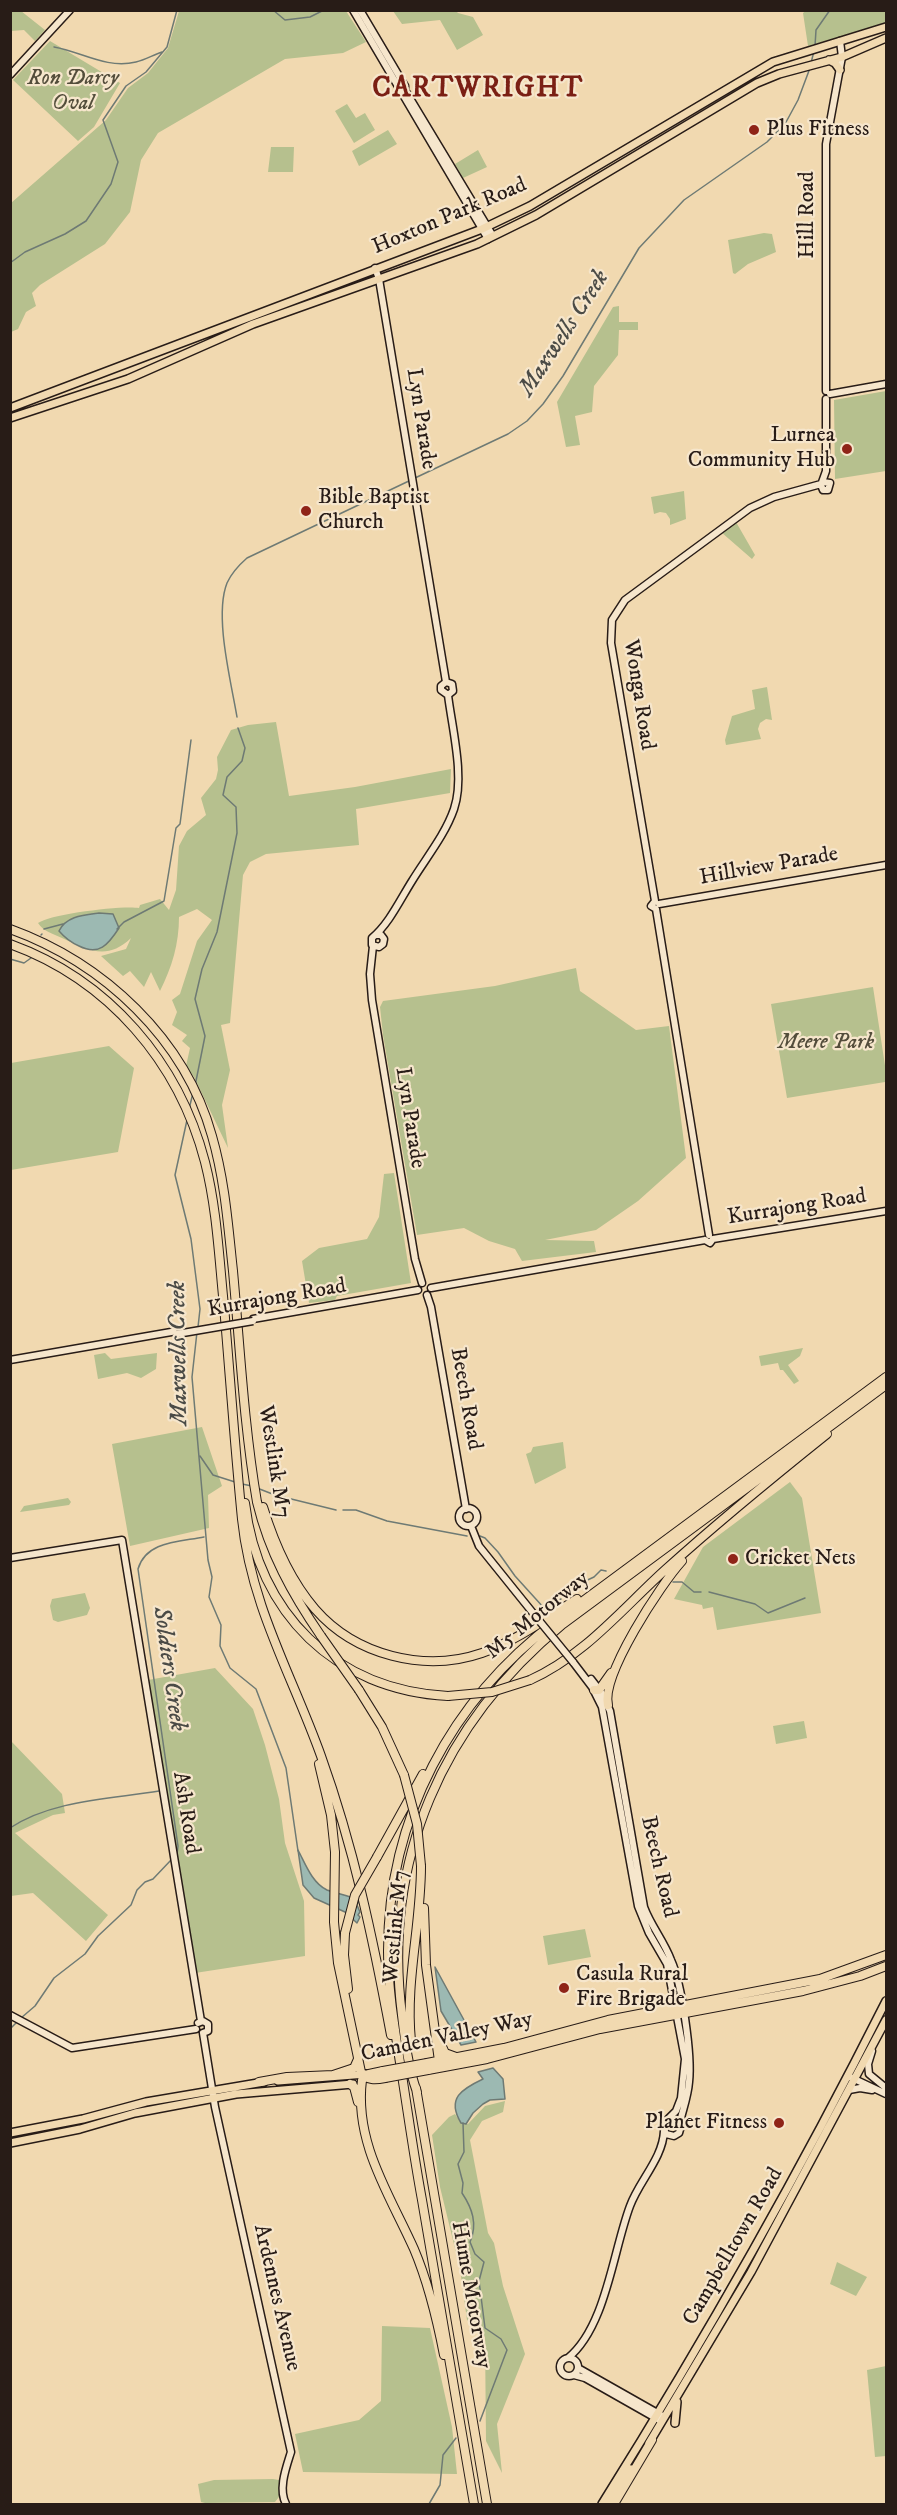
<!DOCTYPE html>
<html>
<head>
<meta charset="utf-8">
<style>
  body { margin:0 }
  #map { position:relative; width:897px; height:2515px; overflow:hidden; background:#f1d9b0; font-family:"IM FELL DW Pica",serif }
  canvas { display:block }
  .frame { position:absolute; inset:0; border:12px solid #281c17; pointer-events:none }
</style>
</head>
<body>
<div id="map">
<canvas width="897" height="2515"></canvas>
<div class="frame"></div>
</div>
<script>
const c = document.querySelector('canvas').getContext('2d');
c.lineJoin = 'round';
function fill(path, color) {
  c.fillStyle = color;
  c.fill(path, 'evenodd');
}
function strokePath(path, color, width, dash) {
  c.strokeStyle = color;
  c.lineWidth = width;
  c.lineCap = dash ? 'butt' : 'round';
  c.setLineDash(dash || []);
  c.stroke(path);
}
function write(font, color, halo, rows, align = 'center') {
  c.font = font + ' "IM FELL DW Pica",serif';
  c.lineWidth = 4.5;
  c.setLineDash([]);
  c.textBaseline = 'middle';
  c.strokeStyle = halo;
  c.fillStyle = color;
  for (const [text, x, y, turn = 0] of rows) {
    c.save();
    c.translate(x, y);
    c.rotate((+turn || 0) * Math.PI / 180);
    c.textAlign = isNaN(turn) ? turn : align;
    if (halo) c.strokeText(text, 0, 0);
    c.fillText(text, 0, 0);
    c.restore();
  }
}
const green = new Path2D(`
  M 11,10 L 21,11 L 45,30 L 35,41 L 24,30 L 11,31 Z
  M 807,10 L 886,11 L 886,23 L 808,46 L 803,13 Z
  M 179,11 L 346,11 L 366,42 L 343,53 L 285,59 L 158,133 L 141,160 L 130,212 L 105,244 L 40,285 L 32,293 L 36,306 L 26,312 L 18,329 L 11,332 L 11,203 L 106,120 L 128,88 L 148,73 L 168,48 Z
  M 393,11 L 456,11 L 458,13 L 473,17 L 483,35 L 457,50 L 440,20 L 402,24 Z
  M 50,41 L 120,83 L 94,127 L 78,141 L 13,80 Z
  M 347,104 L 356,118 L 365,113 L 375,130 L 354,143 L 335,111 Z
  M 388,130 L 397,144 L 359,166 L 352,151 Z
  M 271,147 L 294,147 L 293,172 L 268,172 Z
  M 478,150 L 487,167 L 463,178 L 455,164 Z
  M 764,233 L 772,234 L 776,252 L 748,264 L 735,274 L 733,273 L 728,240 Z
  M 619,306 L 619,322 L 638,322 L 638,330 L 619,330 L 618,355 L 594,386 L 592,412 L 575,416 L 580,445 L 566,447 L 557,402 L 613,307 Z
  M 886,391 L 886,471 L 835,479 L 834,400 Z
  M 684,491 L 686,519 L 670,525 L 670,519 L 666,513 L 660,512 L 654,514 L 651,497 Z
  M 736,522 L 755,555 L 752,559 L 721,532 Z
  M 767,687 L 772,720 L 766,719 L 760,723 L 758,729 L 761,739 L 726,745 L 725,740 L 732,716 L 755,709 L 752,690 Z
  M 276,722 L 289,796 L 355,787 L 451,769 L 450,793 L 356,809 L 359,845 L 266,854 L 250,862 L 243,875 L 230,1023 L 221,1025 L 230,1070 L 222,1105 L 228,1148 L 194,1077 L 186,1066 L 190,1048 L 182,1041 L 187,1035 L 172,1025 L 177,1012 L 172,1000 L 180,994 L 197,941 L 212,920 L 197,909 L 179,917 C 179,944 172,967 160,991 L 151,972 L 144,987 L 130,971 L 123,976 L 101,956 L 126,949 L 131,938 C 107,961 88,950 62,938 C 53,934 43,931 38,923 C 50,914 123,905 139,908 L 140,905 L 160,899 L 169,910 L 176,890 L 179,846 L 187,831 L 206,815 L 201,798 L 216,779 L 218,770 L 217,757 L 231,730 L 248,725 Z
  M 576,968 L 580,991 L 636,1030 L 669,1026 L 686,1158 L 638,1201 L 596,1230 L 545,1240 L 594,1241 L 596,1252 L 522,1261 L 515,1249 L 489,1241 L 464,1228 L 417,1235 L 383,1035 L 380,1007 L 383,1001 L 495,986 Z
  M 873,987 L 886,1072 L 885,1082 L 787,1098 L 771,1004 Z
  M 109,1046 L 134,1068 L 118,1152 L 11,1170 L 11,1063 Z
  M 394,1173 L 411,1283 L 337,1296 L 335,1300 L 309,1303 L 302,1261 L 319,1248 L 367,1239 L 379,1217 L 384,1174 Z
  M 803,1348 L 800,1356 L 788,1365 L 799,1381 L 794,1384 L 783,1370 L 780,1370 L 778,1363 L 761,1366 L 759,1356 Z
  M 105,1353 L 111,1359 L 157,1353 L 156,1369 L 141,1378 L 127,1373 L 98,1379 L 94,1355 Z
  M 202,1427 L 222,1486 L 208,1495 L 209,1528 L 130,1546 L 112,1444 Z
  M 563,1442 L 566,1468 L 535,1484 L 526,1454 L 531,1452 L 533,1447 Z
  M 790,1482 L 802,1498 L 821,1613 L 717,1630 L 713,1607 L 703,1609 L 702,1605 L 674,1599 L 703,1547 Z
  M 68,1498 L 71,1502 L 69,1505 L 20,1512 L 24,1506 Z
  M 85,1593 L 90,1608 L 87,1615 L 58,1622 L 53,1620 L 50,1606 L 52,1599 Z
  M 215,1668 L 253,1709 L 265,1745 L 279,1799 L 285,1843 L 304,1901 L 305,1956 L 195,1973 L 148,1680 Z
  M 804,1721 L 807,1738 L 776,1744 L 773,1726 Z
  M 11,1741 L 62,1794 L 65,1813 L 53,1815 L 15,1833 L 108,1915 L 86,1941 L 33,1893 L 11,1896 Z
  M 585,1929 L 591,1957 L 548,1965 L 543,1936 Z
  M 505,2101 L 503,2112 L 482,2121 L 470,2140 L 488,2233 L 494,2243 L 503,2286 L 525,2354 L 497,2424 L 502,2473 L 486,2441 L 485,2337 L 467,2320 L 460,2269 L 440,2187 L 432,2135 L 449,2117 L 455,2114 L 461,2123 L 468,2124 L 485,2106 Z
  M 837,2262 L 867,2277 L 856,2296 L 830,2284 Z
  M 382,2326 L 430,2328 L 452,2427 L 457,2474 L 303,2472 L 295,2434 L 359,2420 L 381,2401 Z
  M 886,2366 L 886,2456 L 875,2457 L 867,2370 Z
  M 273,2479 L 279,2480 L 279,2497 L 275,2502 L 205,2503 L 201,2502 L 198,2484 L 214,2480 Z`);
const water = new Path2D(`
  M 99,913 L 113,914 L 119,928 C 108,945 99,956 79,946 C 72,943 65,938 59,931 C 66,916 84,915 99,913 Z
  M 298,1850 C 305,1863 312,1883 327,1890 C 337,1894 349,1895 359,1901 L 357,1905 L 360,1912 L 358,1915 L 360,1917 L 357,1923 L 345,1912 L 314,1898 L 303,1885 Z
  M 435,1967 L 476,2042 L 461,2045 L 441,2011 Z
  M 493,2068 L 503,2079 L 505,2099 L 490,2100 L 483,2104 L 473,2113 L 466,2124 L 461,2123 C 446,2098 462,2089 483,2079 L 478,2072 Z`);
const stream = new Path2D(`
  M 273,10 L 285,20 L 310,17 L 324,10
  M 815,46 L 816,30 L 830,10
  M 54,47 C 82,52 106,69 136,62 C 145,60 153,55 162,52
  M 811,63 L 814,51
  M 10,263 L 25,252 L 65,234 L 86,221 L 111,184 L 118,162 L 103,120 L 126,86 L 146,72 L 167,47 L 177,10
  M 415,478 L 508,434 L 527,421 L 543,404 L 563,376 L 639,248 L 684,200 L 767,142 L 785,124 L 798,100 L 810,68
  M 237,717 C 231,681 214,616 227,583 C 232,572 239,565 247,558 L 411,480
  M 44,929 L 63,924
  M 117,929 L 124,922 L 164,901 L 176,828 L 180,824 L 191,740
  M 41,935 L 42,934
  M 10,959 L 24,963 L 31,958
  M 195,1086 L 205,1036 L 195,999 L 202,969 L 217,932 L 237,833 L 236,807 L 223,795 L 227,777 L 242,761 L 245,748 L 238,728
  M 189,1109 L 193,1093
  M 187,1120 L 175,1175 L 191,1239 L 200,1309 L 198,1327
  M 197,1332 L 192,1377 L 208,1560 L 212,1577 L 209,1597 L 221,1625 L 220,1646 L 230,1668 L 256,1689 L 286,1768 L 298,1851
  M 200,1456 L 213,1475 L 235,1482
  M 242,1484 L 252,1486
  M 257,1488 L 275,1495 L 336,1510
  M 343,1510 L 356,1510 L 387,1521 L 467,1536
  M 480,1536 L 485,1538 L 498,1552 L 515,1576 L 544,1608 L 561,1599
  M 673,1582 L 682,1582 L 694,1592 L 701,1592
  M 581,1583 L 594,1577 L 601,1570 L 606,1571
  M 709,1592 L 755,1604 L 768,1613 L 805,1598
  M 10,1828 C 52,1800 111,1799 159,1791
  M 177,1854 L 178,1846 L 138,1569 C 146,1541 179,1542 204,1537
  M 21,2018 L 35,2006 L 54,1978 L 85,1954 L 98,1936 L 131,1905 L 137,1890 L 145,1882 L 153,1879 L 171,1860
  M 10,2029 L 18,2021
  M 463,2123 L 464,2152 L 458,2164 L 463,2183 L 462,2193 C 472,2208 478,2224 470,2242 L 475,2254 L 484,2262 L 479,2281 L 485,2328 L 501,2339 L 507,2350 L 480,2421
  M 429,2504 L 440,2485 L 443,2455 L 456,2438`);
const secondary = new Path2D(`
  M 353,10 L 488,239
  M 360,10 L 405,86 L 405,91
  M 10,75 L 70,10
  M 405,90 L 493,236
  M 375,268 L 379,279 L 446,682
  M 826,391 L 826,144 L 842,57 L 840,41
  M 830,394 L 886,384
  M 823,482 L 830,483 L 828,490 L 823,490 L 821,485 L 826,471 L 826,399
  M 446,682 L 452,684 L 453,691 L 448,695
  M 446,682 L 441,686 L 441,690 L 448,695
  M 659,904 L 886,865
  M 376,935 L 381,935 L 384,939 L 383,944 L 379,947 L 372,945 L 372,938 C 389,924 400,900 412,881 C 426,858 445,835 454,809 C 465,777 452,728 448,695
  M 373,946 L 370,974 L 372,1000 L 415,1259 L 422,1283
  M 709,1235 L 656,909 L 651,906 L 655,901 L 611,643 L 612,620 L 625,600 L 750,508 L 774,497 L 821,484
  M 705,1240 L 710,1243 L 713,1239 L 886,1211
  M 431,1288 L 705,1240
  M 427,1295 L 431,1307 L 466,1509
  M 253,1319 L 418,1290
  M 10,1360 L 177,1331
  M459 1517a9 9 0 1 1 18 0a9 9 0 1 1-18 0Z
  M 471,1526 L 479,1546 L 537,1618
  M 10,1558 L 122,1540 L 201,2021
  M 573,1662 L 592,1687 L 602,1707 L 638,1906 L 649,1933 L 667,1964 L 685,2059 L 681,2098 L 676,2111 L 665,2122 L 663,2126 L 666,2134 L 674,2136 L 679,2133 L 681,2126 L 679,2121 L 671,2118
  M 591,1679 L 601,1692 L 610,1711 L 644,1907 C 651,1926 664,1941 671,1960 C 682,1984 692,2055 689,2082 C 688,2096 683,2109 680,2122
  M 10,2015 L 72,2048 L 196,2029
  M 198,2023 L 203,2021 L 208,2024 L 208,2031 L 203,2033
  M 203,2033 L 215,2107 L 291,2452 C 286,2468 278,2489 286,2504
  M 872,2051 L 868,2064 L 869,2074 L 886,2088
  M 848,2076 L 886,2094
  M 849,2090 L 860,2088 L 872,2090
  M560 2367a9 9 0 1 1 18 0a9 9 0 1 1-18 0Z
  M 568,2358 C 606,2327 613,2251 630,2206 C 639,2181 663,2158 664,2131
  M 578,2368 L 661,2415
  M 574,2375 L 585,2378 L 659,2420`);
const primary = new Path2D(`
  M 829,60 L 835,63 L 840,70
  M 10,408 L 482,229 L 530,206 L 773,62 L 886,27
  M 10,418 L 128,379 L 253,324 L 477,244 L 536,215 L 757,83 L 779,74 L 842,57 L 886,38
  M 278,2081 L 366,2074
  M 10,2133 L 83,2119 L 146,2102 L 264,2082
  M 10,2143 L 80,2129 L 135,2113 L 236,2094 L 353,2084
  M 675,2423 L 677,2402
  M 649,2443 L 751,2272 L 886,2020
  M 602,2504 C 704,2341 799,2174 886,2001
  M 607,2504 L 631,2469`);
const highway = new Path2D(`
  M 10,929 C 104,963 185,1039 212,1136 C 225,1181 228,1225 233,1271 C 240,1348 244,1426 257,1502 C 269,1552 292,1594 321,1636
  M 10,944 C 109,980 179,1062 205,1162 C 217,1209 219,1258 224,1306 C 230,1377 235,1448 242,1519 C 251,1606 292,1675 321,1756 C 354,1848 373,1939 391,2035
  M 245,1503 C 258,1613 335,1690 448,1696
  M 263,1507 C 274,1543 290,1580 315,1609 C 355,1655 424,1673 482,1653 C 516,1641 547,1618 577,1599
  M 530,1680 C 584,1656 622,1609 665,1570 C 717,1523 772,1478 827,1434
  M 359,1690 L 382,1727 L 404,1775
  M 594,1690 L 599,1690 L 611,1673
  M 608,1705 C 601,1675 661,1584 682,1561
  M 319,1764 L 331,1815 L 335,1852 L 334,1922 L 338,1963 L 361,2072 C 367,2081 376,2080 385,2078
  M 377,1857 L 423,1774
  M 424,1908 L 426,1965 L 439,2061 L 437,2065
  M 345,1933 L 344,1955 L 348,1989
  M 439,2040 L 445,2053 L 456,2057
  M 411,2041 C 405,1982 421,1925 421,1866
  M 427,2063 L 504,2048 L 608,2020 L 820,1979 L 886,1955
  M 428,2070 L 487,2059 L 600,2029 L 803,1991 L 860,1976 L 886,1966
  M 383,2071 L 369,2074 L 362,2080 C 354,2143 390,2195 414,2249 C 428,2282 437,2319 444,2355
  M 259,2082 L 287,2077 L 333,2075 L 354,2068 L 358,2059
  M 350,2084 L 354,2087 L 358,2102
  M 416,2088 L 487,2504
  M 417,2092 C 408,2067 405,2041 402,2015 C 382,1859 443,1723 563,1624 L 886,1385
  M 474,2504 C 457,2403 440,2302 422,2200 C 414,2157 408,2113 401,2069 C 395,2030 388,1991 388,1951 C 388,1818 451,1700 556,1621 L 886,1377
  M 614,2504 L 652,2440`);
const secondaryBridge = new Path2D(`
  M 177,1334 L 253,1321
  M 537,1618 L 573,1662`);
const highwayBridge = new Path2D(`
  M 321,1636 L 359,1690
  M 448,1696 L 492,1692 L 530,1680
  M 404,1775 L 417,1824 L 421,1866
  M 345,1933 L 355,1895 L 377,1857
  M 383,2071 L 427,2063
  M 385,2078 L 428,2070`);
const markers = [
  [754,130,6,"#8f2418"],
  [847,449,6,"#8f2418"],
  [306,511,6,"#8f2418"],
  [733,1559,6,"#8f2418"],
  [564,1988,6,"#8f2418"],
  [779,2123,6,"#8f2418"]
];
const parkNames = [
  ["Ron Darcy",73,79],
  ["Oval",73,104],
  ["Meere Park",826,1043]
];
const poiNames = [
  ["Plus Fitness",766,130],
  ["Lurnea",835,436,"right"],
  ["Community Hub",835,461,"right"],
  ["Bible Baptist",318,498],
  ["Church",318,523],
  ["Cricket Nets",745,1559],
  ["Casula Rural",576,1975],
  ["Fire Brigade",576,2000],
  ["Planet Fitness",767,2123,"right"]
];
const streetNames = [
  ["Hill Road",808,215,-90],
  ["Hoxton Park Road",450,217,-23],
  ["Lyn Parade",420,419,81],
  ["Wonga Road",638,695,81],
  ["Hillview Parade",769,867,-10],
  ["Lyn Parade",409,1118,81],
  ["Kurrajong Road",797,1208,-9],
  ["Kurrajong Road",277,1299,-10],
  ["Beech Road",465,1399,80],
  ["Westlink M7",273,1462,81],
  ["M5 Motorway",538,1616,-39],
  ["Ash Road",185,1813,81],
  ["Beech Road",658,1867,77],
  ["Westlink M7",397,1927,-85],
  ["Camden Valley Way",447,2038,-12],
  ["Campbelltown Road",734,2247,-60],
  ["Hume Motorway",470,2295,80],
  ["Ardennes Avenue",276,2298,77]
];
const waterNames = [
  ["Maxwells Creek",565,334,-57],
  ["Maxwells Creek",180,1353,-91],
  ["Soldiers Creek",168,1669,82]
];
const districtNames = [
  ["CARTWRIGHT",478,90]
];
fill(green, '#b6c08e');
fill(water, '#9cb9b2');
strokePath(water, '#6e7a74', 1.5);
strokePath(stream, '#6e7a74', 1.5);
strokePath(secondary, '#281c17', 9);
strokePath(primary, '#281c17', 10);
strokePath(highway, '#281c17', 10);
strokePath(secondary, '#f6e6cc', 6);
strokePath(primary, '#f1d9b0', 7);
strokePath(highway, '#f1d9b0', 8);
strokePath(secondaryBridge, '#281c17', 9, []);
strokePath(highwayBridge, '#281c17', 10, []);
strokePath(secondaryBridge, '#f6e6cc', 6);
strokePath(highwayBridge, '#f1d9b0', 8);
for (const [x, y, r, color] of markers) {
  const dot = new Path2D();
  dot.arc(x, y, r, 0, 2 * Math.PI);
  c.fillStyle = color;
  c.fill(dot);
  strokePath(dot, '#f6e6cc', 2);
}
write('italic 22px', '#534d3b', '#f6e6cc', parkNames);
write('22px', '#281c17', '#f6e6cc', poiNames, 'left');
write('22px', '#281c17', '#f6e6cc', streetNames);
write('italic 24px', '#4b4b46', '#f6e6cc', waterNames);
c.letterSpacing = '1.5px';
write('bold 28px', '#7a1f14', '#f6e6cc', districtNames);
c.letterSpacing = '0px';
</script>
</body>
</html>
